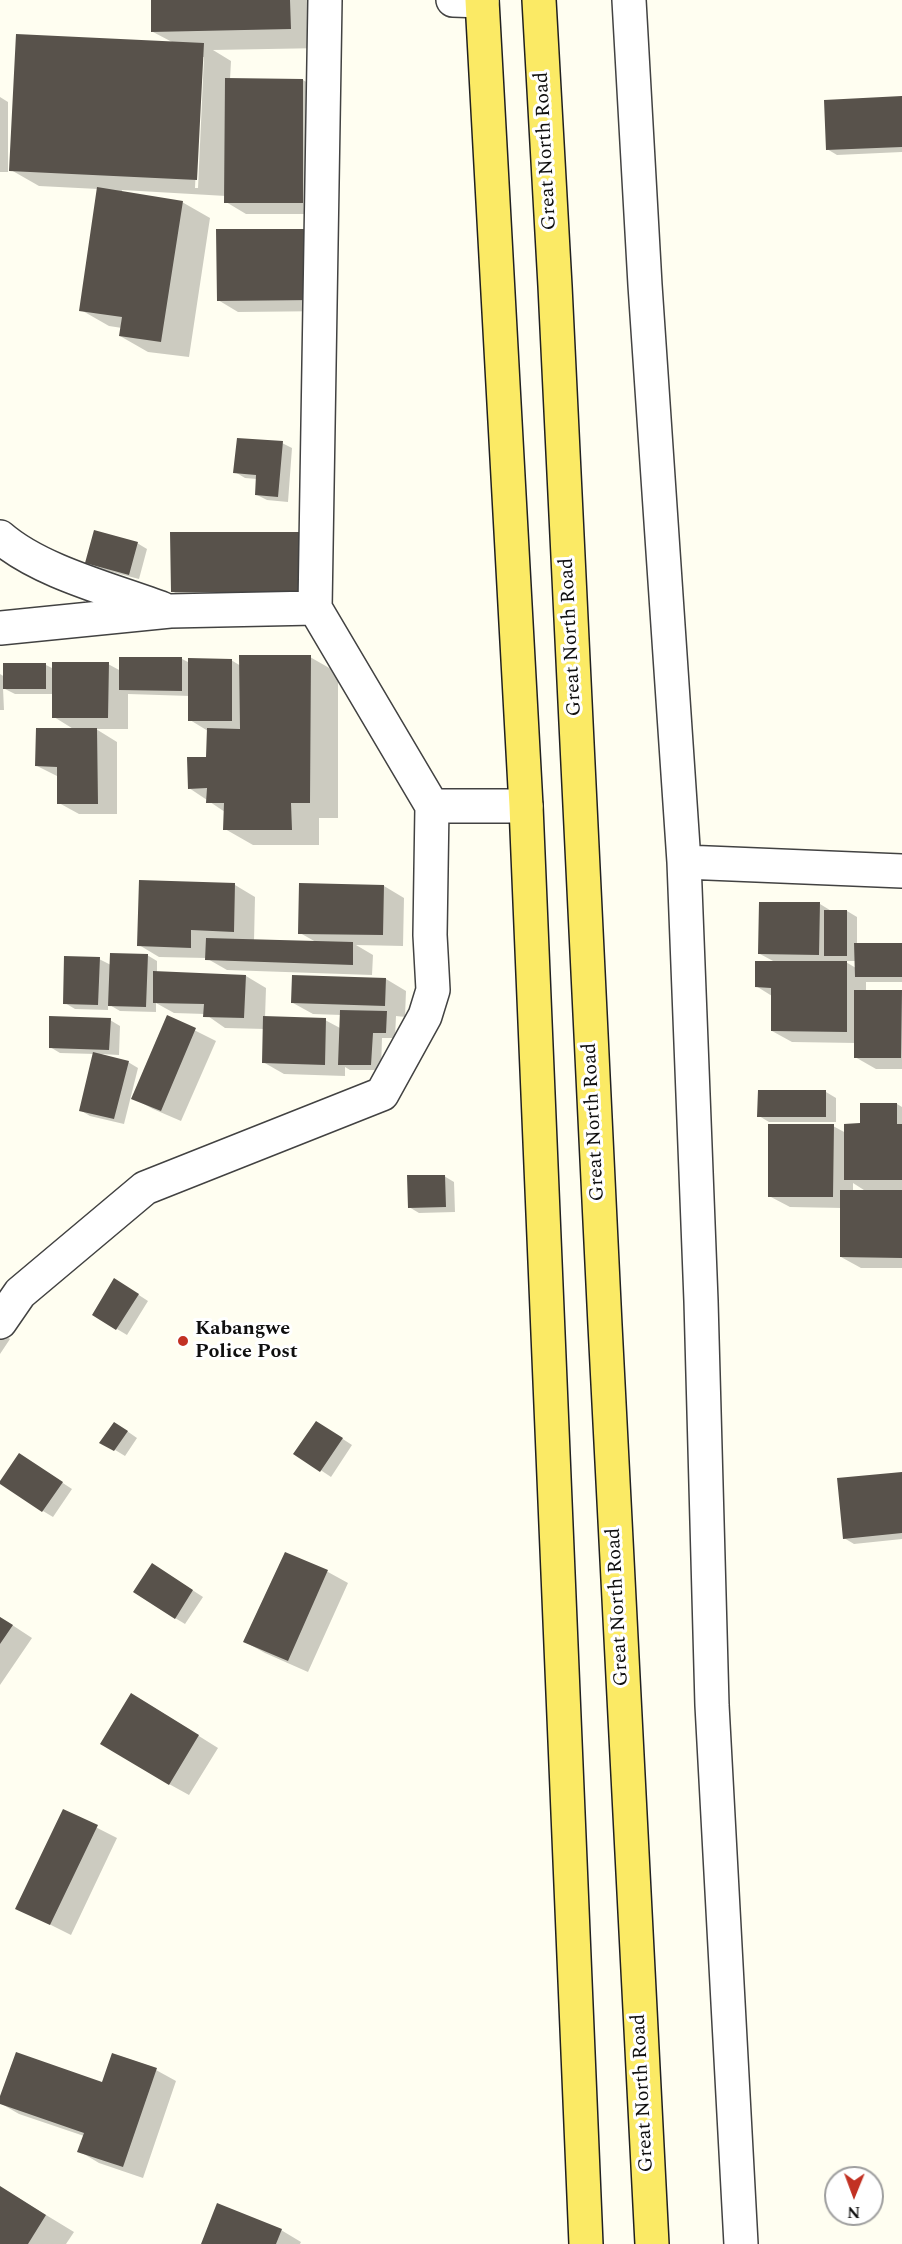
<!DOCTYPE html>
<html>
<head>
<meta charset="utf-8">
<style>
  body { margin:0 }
  #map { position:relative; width:902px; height:2244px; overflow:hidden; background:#fffef1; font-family:Spectral,serif }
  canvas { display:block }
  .north { position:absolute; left:824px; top:2166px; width:60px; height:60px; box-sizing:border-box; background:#fff; border:2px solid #9f9f9f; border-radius:50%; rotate:181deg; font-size:16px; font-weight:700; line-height:24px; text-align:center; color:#0f0f0f }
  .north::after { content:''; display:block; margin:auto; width:21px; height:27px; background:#c23123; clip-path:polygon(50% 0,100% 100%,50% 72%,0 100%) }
</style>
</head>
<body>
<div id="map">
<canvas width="902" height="2244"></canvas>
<div class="north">N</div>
</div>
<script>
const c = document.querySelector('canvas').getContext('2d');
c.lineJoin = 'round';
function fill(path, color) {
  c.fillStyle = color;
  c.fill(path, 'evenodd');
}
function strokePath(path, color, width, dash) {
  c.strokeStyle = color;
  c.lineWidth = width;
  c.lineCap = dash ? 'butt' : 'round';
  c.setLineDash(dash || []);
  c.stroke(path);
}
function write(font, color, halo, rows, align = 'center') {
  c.font = font + ' Spectral,serif';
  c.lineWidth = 6;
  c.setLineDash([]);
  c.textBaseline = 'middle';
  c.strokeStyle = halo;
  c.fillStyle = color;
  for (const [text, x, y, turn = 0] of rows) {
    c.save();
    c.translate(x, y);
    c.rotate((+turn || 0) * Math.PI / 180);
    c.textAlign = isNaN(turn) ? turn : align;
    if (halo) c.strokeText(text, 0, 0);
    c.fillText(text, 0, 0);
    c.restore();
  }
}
const shadow = new Path2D(`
  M 152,0 L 323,0 L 324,48 L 213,50 L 231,61 L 230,80 L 303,80 L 323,92 L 323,214 L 246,214 L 226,202 L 226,196 L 122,190 L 122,193 L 182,202 L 210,218 L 189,357 L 148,352 L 120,336 L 122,328 L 109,326 L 81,310 L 98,189 L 39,186 L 11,170 L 174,43 L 153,32 ZM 201,57 L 204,57 L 198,188 L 195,188 Z
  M 0,97 L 8,102 L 8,172 L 0,172 Z
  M 902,98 L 902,152 L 837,155 L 827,149 Z
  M 313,230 L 334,311 L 238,312 L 218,300 Z
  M 282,443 L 292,448 L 288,502 L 267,500 L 257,495 L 257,479 L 245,478 L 235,472 Z
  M 172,533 L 319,603 L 192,603 L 172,591 Z
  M 137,543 L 147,549 L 139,579 L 97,568 L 87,562 Z
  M 310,657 L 338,673 L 338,818 L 319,818 L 319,845 L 253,845 L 225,829 L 225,812 L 189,788 L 208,758 L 208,731 L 190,720 L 190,696 L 128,694 L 128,729 L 96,729 L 117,742 L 117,814 L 79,814 L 59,803 L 59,777 L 37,766 L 75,730 L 54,717 L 54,694 L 15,694 L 3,688 L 4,710 L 0,710 L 0,674 L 5,677 L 46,665 L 54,669 L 108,664 L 121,671 L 182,659 L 190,663 L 231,660 L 241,666 Z
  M 140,882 L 235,885 L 255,897 L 254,941 L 316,942 L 300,933 L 384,886 L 404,898 L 403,946 L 356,945 L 373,955 L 372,975 L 227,970 L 206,958 L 159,957 L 139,945 Z
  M 820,904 L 833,912 L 847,911 L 857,917 L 857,944 L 902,945 L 902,982 L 866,982 L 866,991 L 902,992 L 902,1069 L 876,1069 L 855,1057 L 856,1043 L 792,1042 L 772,1031 L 772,996 L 756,986 L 775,962 L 760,954 ZM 844,961 L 856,961 L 856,968 Z
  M 147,955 L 157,961 L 157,973 L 246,976 L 266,988 L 265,1018 L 325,1020 L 340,1028 L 341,1015 L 313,1014 L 293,1003 L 293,977 L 386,979 L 406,991 L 405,1017 L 396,1016 L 395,1038 L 382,1038 L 381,1070 L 350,1070 L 345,1067 L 345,1076 L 284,1074 L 263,1062 L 265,1029 L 225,1028 L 205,1014 L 174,1013 L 156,1003 L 156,1012 L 120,1011 L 108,1004 L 108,1010 L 75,1009 L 65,1003 L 99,959 L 111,965 Z
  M 168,1017 L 216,1041 L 181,1121 L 153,1109 L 133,1098 Z
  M 110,1020 L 120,1026 L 119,1055 L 100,1054 L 128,1062 L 138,1068 L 124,1124 L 90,1116 L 80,1110 L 95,1054 L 60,1053 L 50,1047 Z
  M 826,1092 L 836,1098 L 836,1122 L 769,1122 L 759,1116 Z
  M 897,1104 L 902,1107 L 902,1268 L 861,1268 L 841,1257 L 842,1208 L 790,1207 L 769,1196 L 833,1126 L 846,1133 ZM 853,1183 L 867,1192 L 853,1192 Z
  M 444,1176 L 454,1182 L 455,1212 L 419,1213 L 409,1207 Z
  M 125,1286 L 148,1301 L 127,1335 L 117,1329 Z
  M 0,1332 L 10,1339 L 0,1354 Z
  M 326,1428 L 352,1445 L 331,1477 L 295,1453 Z
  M 124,1429 L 137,1438 L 125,1456 L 102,1442 Z
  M 29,1461 L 72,1489 L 53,1517 L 43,1511 Z
  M 902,1473 L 902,1539 L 854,1544 L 844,1538 Z
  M 285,1553 L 328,1572 L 348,1583 L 308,1672 L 265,1653 L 245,1642 Z
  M 163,1571 L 203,1597 L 185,1624 L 175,1618 Z
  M 0,1617 L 32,1638 L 0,1685 Z
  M 151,1706 L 218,1748 L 189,1795 L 169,1784 Z
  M 64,1811 L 117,1838 L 71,1935 L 17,1908 Z
  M 156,2070 L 176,2081 L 143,2178 L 99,2163 L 79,2151 L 84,2136 L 19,2114 L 0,2103 L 0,2101 L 103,2084 Z
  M 0,2187 L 74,2232 L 66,2244 L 0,2244 Z
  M 281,2230 L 301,2242 L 300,2244 L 202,2244 Z`);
const building = new Path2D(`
  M 151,0 L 290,0 L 291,29 L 151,32 Z
  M 16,34 L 204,43 L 197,180 L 9,171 Z
  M 225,78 L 303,79 L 303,203 L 224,203 Z
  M 902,96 L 902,147 L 826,150 L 824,100 Z
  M 97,187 L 183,201 L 161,342 L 119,336 L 122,317 L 79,311 Z
  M 216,229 L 313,229 L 314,300 L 217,301 Z
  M 237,438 L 283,441 L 278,497 L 255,495 L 256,475 L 233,473 Z
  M 94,530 L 138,542 L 129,575 L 85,563 Z
  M 170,532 L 301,532 L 300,593 L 171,592 Z
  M 239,655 L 311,655 L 310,803 L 291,803 L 292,830 L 223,830 L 224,803 L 206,803 L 207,788 L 188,789 L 187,757 L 206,757 L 207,728 L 240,729 Z
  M 119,657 L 182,657 L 182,691 L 119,690 Z
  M 188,658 L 232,659 L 232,721 L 188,721 Z
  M 52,662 L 109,662 L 108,718 L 52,718 Z
  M 3,663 L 46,663 L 46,689 L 3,689 Z
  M 36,728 L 97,728 L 98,804 L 57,804 L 57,767 L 35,766 Z
  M 139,880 L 235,883 L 234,932 L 191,930 L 191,948 L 137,946 Z
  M 299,883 L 384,885 L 383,935 L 298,934 Z
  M 759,902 L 820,902 L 819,955 L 758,954 Z
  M 824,910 L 847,910 L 847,956 L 824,956 Z
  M 206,938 L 353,942 L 353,965 L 205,960 Z
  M 854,943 L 902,943 L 902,977 L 855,977 Z
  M 110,953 L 148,954 L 146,1007 L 108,1006 Z
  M 64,956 L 100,957 L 98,1005 L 63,1004 Z
  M 755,961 L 847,961 L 847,1032 L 771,1031 L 771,988 L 755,987 Z
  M 153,971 L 246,975 L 244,1018 L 203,1017 L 204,1004 L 153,1003 Z
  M 292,975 L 386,978 L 385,1006 L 291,1003 Z
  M 854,990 L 902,990 L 901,1058 L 854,1058 Z
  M 340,1010 L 387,1011 L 386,1033 L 373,1033 L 371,1065 L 338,1065 Z
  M 167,1015 L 196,1028 L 161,1111 L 131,1099 Z
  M 49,1016 L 111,1018 L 109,1050 L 49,1048 Z
  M 263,1016 L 326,1018 L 325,1065 L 262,1063 Z
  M 93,1052 L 129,1061 L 114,1119 L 79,1111 Z
  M 758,1090 L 826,1090 L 826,1117 L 757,1117 Z
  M 860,1103 L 897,1103 L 897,1124 L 902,1124 L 902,1180 L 844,1180 L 844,1124 L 860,1123 Z
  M 768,1124 L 834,1124 L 833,1197 L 768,1197 Z
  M 407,1175 L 445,1175 L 446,1207 L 408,1208 Z
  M 840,1190 L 902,1190 L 902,1258 L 840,1257 Z
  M 114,1278 L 139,1294 L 116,1330 L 92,1315 Z
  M 316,1421 L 343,1438 L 320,1472 L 293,1454 Z
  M 114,1422 L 128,1431 L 114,1451 L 99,1443 Z
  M 19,1453 L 63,1482 L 42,1512 L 0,1484 L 0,1481 Z
  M 902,1472 L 902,1533 L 843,1539 L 837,1478 Z
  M 285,1552 L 328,1570 L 288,1661 L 243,1642 Z
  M 152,1563 L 193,1590 L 175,1619 L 133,1592 Z
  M 0,1617 L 13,1625 L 0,1644 Z
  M 131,1693 L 199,1735 L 169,1785 L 100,1744 Z
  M 63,1809 L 98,1825 L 50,1925 L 15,1909 Z
  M 16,2052 L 102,2082 L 112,2053 L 157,2068 L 123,2167 L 77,2152 L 84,2133 L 0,2104 L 0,2096 Z
  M 0,2186 L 46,2215 L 28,2244 L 0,2244 Z
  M 217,2203 L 282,2229 L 276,2244 L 201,2244 Z`);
const minor = new Path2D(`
  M 325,0 L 315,608 L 432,806
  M 453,0 L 482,1
  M 629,0 L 645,285 L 684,862 L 701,1301 L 712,1705 L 741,2244
  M 0,537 C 40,572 113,590 163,609
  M 0,628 L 170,611 L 315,608
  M 684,862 L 902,871
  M 0,1322 L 20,1293 L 145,1188 L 382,1094 L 425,1016 L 433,990 L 430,935 L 432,806 L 526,806`);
const primary = new Path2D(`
  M 482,0 L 526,806 L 586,2244
  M 539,0 L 555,286 L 605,1325 L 652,2244`);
const markers = [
  [183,1341,6,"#c23123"]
];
const streetNames = [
  ["Great North Road",547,151,-93],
  ["Great North Road",572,637,-93],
  ["Great North Road",595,1122,-93],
  ["Great North Road",619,1607,-93],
  ["Great North Road",644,2093,-93]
];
const poiNames = [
  ["Kabangwe",195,1330],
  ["Police Post",195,1353]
];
fill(shadow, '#0003');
fill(building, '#58524b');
strokePath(minor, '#424242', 36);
strokePath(primary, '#202020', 36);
strokePath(minor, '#fff', 33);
strokePath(primary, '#fbea65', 33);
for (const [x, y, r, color] of markers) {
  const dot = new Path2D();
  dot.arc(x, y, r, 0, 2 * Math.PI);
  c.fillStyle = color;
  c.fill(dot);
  strokePath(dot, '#fff', 2);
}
write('20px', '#0f0f0f', '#fff', streetNames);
write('bold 20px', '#0f0f0f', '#fff', poiNames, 'left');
</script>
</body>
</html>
